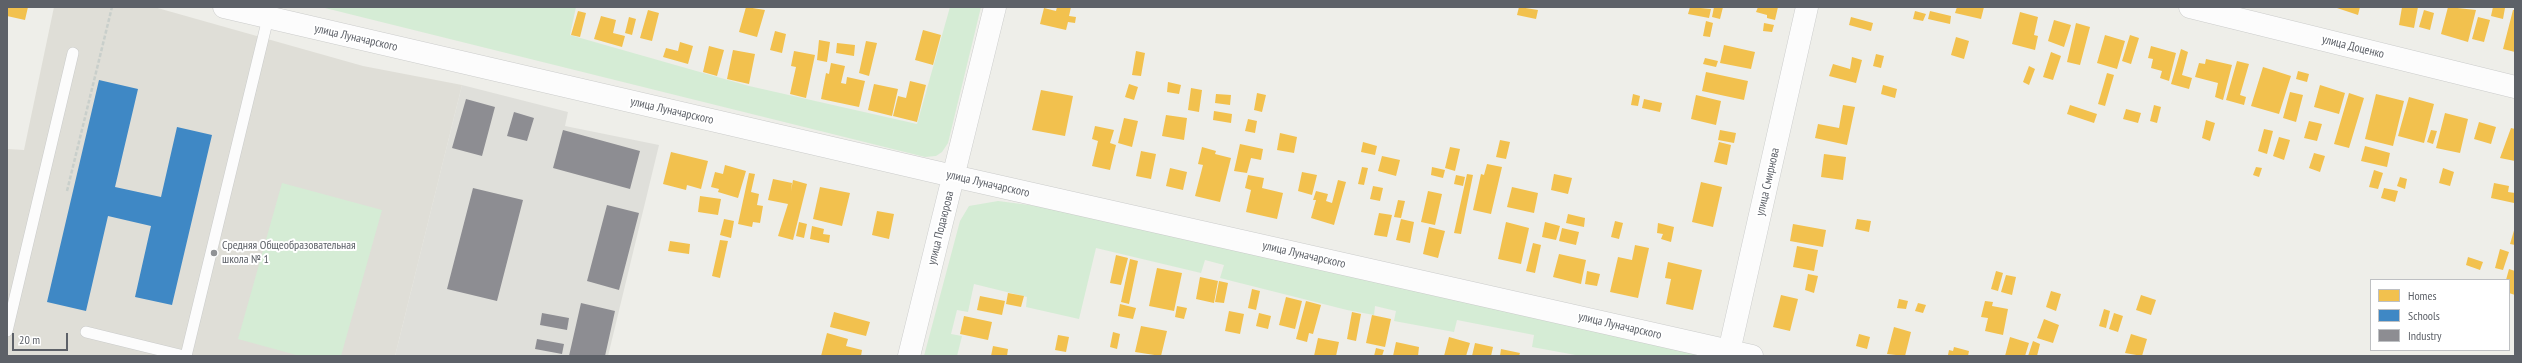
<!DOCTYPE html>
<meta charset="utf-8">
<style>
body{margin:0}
#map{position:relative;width:2522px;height:363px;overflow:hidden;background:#eeeee9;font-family:"PT Sans Narrow",sans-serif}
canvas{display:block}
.frame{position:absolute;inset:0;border:8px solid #5d6168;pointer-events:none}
.legend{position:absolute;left:2370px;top:279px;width:140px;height:72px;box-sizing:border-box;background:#fff;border:1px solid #bec0c3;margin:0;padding:5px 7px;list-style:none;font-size:12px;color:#5d6168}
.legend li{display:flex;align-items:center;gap:8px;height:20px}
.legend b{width:20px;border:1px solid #bec0c3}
.scale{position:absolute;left:12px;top:333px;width:56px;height:18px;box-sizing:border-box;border:2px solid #5d6168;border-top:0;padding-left:5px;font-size:12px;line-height:14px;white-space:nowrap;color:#5d6168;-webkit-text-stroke:3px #fff;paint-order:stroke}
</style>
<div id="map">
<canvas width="2522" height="363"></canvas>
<div class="frame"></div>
<ul class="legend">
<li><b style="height:11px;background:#f2c14e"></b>Homes</li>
<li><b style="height:11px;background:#3f88c5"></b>Schools</li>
<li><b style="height:11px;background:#8d8d92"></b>Industry</li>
</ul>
<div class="scale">20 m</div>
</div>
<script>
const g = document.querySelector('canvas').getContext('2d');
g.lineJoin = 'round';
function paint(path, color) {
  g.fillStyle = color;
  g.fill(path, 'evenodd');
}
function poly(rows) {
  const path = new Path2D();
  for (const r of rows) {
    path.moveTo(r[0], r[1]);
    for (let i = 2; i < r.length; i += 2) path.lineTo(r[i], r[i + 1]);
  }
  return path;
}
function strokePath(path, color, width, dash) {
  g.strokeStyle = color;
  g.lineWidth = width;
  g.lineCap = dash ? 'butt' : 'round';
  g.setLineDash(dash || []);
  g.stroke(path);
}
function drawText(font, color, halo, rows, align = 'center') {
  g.font = font + ' "PT Sans Narrow",sans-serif';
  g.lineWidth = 4;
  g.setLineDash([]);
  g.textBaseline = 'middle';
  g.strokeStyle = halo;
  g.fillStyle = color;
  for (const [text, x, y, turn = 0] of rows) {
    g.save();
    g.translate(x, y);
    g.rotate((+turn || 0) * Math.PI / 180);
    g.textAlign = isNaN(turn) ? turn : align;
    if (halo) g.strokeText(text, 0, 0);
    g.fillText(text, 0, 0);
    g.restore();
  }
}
paint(poly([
 [462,85,568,112,565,126,659,145,608,356,395,356]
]), '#dfdfda');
paint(poly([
 [54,7,154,7,363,66,462,85,395,356,7,356,7,149,24,150]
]), '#dfded7');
paint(poly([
 [321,7,576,7,570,35,749,86,917,124,950,7,981,7,948,143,942,152,936,156,925,157],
 [282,183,382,210,341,356,300,356,238,339],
 [998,201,1076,211,1703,356,1581,356,1532,347,1534,335,1457,320,1454,332,1394,321,1396,311,1375,306,1374,315,1347,310,1220,278,1224,265,1205,260,1201,273,1096,248,1079,319,1026,307,1027,297,974,284,968,312,957,310,951,334,962,336,957,356,924,356,960,221,969,206]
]), '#d5ecd5');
paint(poly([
 [7,7,28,7,25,20,7,16],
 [746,7,765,10,757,37,739,32],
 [1057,7,1071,7,1069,16,1076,17,1075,23,1068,22,1066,30,1040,24,1044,8,1056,11],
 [1519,7,1538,10,1536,19,1517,15],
 [1690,7,1711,9,1709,18,1688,14],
 [1714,7,1723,7,1720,19,1712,17],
 [1758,7,1778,7,1775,20,1767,18,1767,15,1756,12],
 [1957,7,1984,7,1981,19,1955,13],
 [2334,7,2360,7,2358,15],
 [2402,7,2418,7,2414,28,2399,25],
 [2448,7,2476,10,2468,42,2441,34],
 [2493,7,2505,8,2503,19,2491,16],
 [648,10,659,13,652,41,640,38],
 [2424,10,2434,13,2430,30,2419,27],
 [2513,10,2515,10,2515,52,2503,49],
 [578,11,586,13,580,37,571,35],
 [1915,11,1926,14,1923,21,1913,19],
 [1930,11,1951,16,1950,24,1928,19],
 [2020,12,2038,17,2034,35,2038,36,2035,50,2012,44],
 [601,16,616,20,613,33,625,36,622,47,594,39],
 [629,17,636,19,632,35,625,33],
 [1851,17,1873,23,1871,31,1849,25],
 [2478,17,2490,20,2484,42,2472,39],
 [2054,20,2071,25,2064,47,2048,41],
 [1706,21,1713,23,1710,37,1703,36],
 [1764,23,1774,25,1772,32,1763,31],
 [2076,23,2090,27,2080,65,2067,62],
 [923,30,941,35,933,65,915,60],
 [775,31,786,34,782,53,770,50],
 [2105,35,2125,41,2117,69,2097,63],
 [2130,35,2139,38,2131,64,2122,61],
 [1956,37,1969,41,1964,59,1951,55],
 [819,40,830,42,827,62,817,60],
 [866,41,877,43,869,76,859,73],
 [680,42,693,46,688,64,663,57,666,48,678,51],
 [837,43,855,45,854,56,836,53],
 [1724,45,1755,52,1751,69,1720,63],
 [709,46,724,50,717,76,703,72],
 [2151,46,2176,53,2169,81,2160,78,2162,71,2151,68,2153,59,2148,58],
 [2181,49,2188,52,2182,75,2192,78,2189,89,2171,84],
 [733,50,755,54,749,84,727,79],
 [794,51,815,55,806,98,790,94,796,67,791,66],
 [1136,51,1145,53,1141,76,1132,75],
 [2051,52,2061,56,2053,80,2043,77],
 [1876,54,1884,56,1881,68,1873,66],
 [1852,57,1862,60,1856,83,1829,76,1833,64,1850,69],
 [1705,58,1718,61,1716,67,1703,64],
 [2206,59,2232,65,2223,100,2215,97,2218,83,2195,77,2199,63,2205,64],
 [2237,61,2249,64,2240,95,2246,97,2244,105,2226,100],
 [831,63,845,66,841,83,846,84,847,77,865,81,859,107,821,99,826,73,829,74],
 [2029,66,2035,69,2029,85,2023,82],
 [2263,67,2291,76,2279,114,2251,106],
 [2298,71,2309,74,2307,82,2296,79],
 [1706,72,1748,81,1744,100,1702,91],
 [2107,73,2114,75,2105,106,2098,104],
 [910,81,926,85,917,122,893,116,898,96,906,98],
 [1168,82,1181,85,1179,94,1167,92],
 [874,84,898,89,892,116,868,110],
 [1129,84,1138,87,1134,100,1125,97],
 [1883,85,1897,89,1895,98,1881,94],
 [2320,85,2345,93,2339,114,2314,107],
 [1191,88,1202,90,1199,112,1188,110],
 [1041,90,1073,96,1065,136,1032,130],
 [2290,92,2303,95,2296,122,2283,118],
 [1257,93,1266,95,1262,112,1254,110],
 [2349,93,2364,98,2349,148,2334,144],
 [1216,94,1231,95,1230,105,1215,103],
 [1633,94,1640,96,1638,106,1631,105],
 [2376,94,2404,101,2393,146,2365,139],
 [1696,95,1721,101,1716,125,1691,119],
 [2409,97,2434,104,2424,143,2398,136],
 [1644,99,1662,103,1660,112,1642,108],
 [1843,105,1855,107,1847,145,1815,138,1818,124,1839,128],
 [2070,105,2097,114,2094,123,2067,114],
 [2154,105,2161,107,2157,123,2150,121],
 [2126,109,2141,113,2138,123,2123,119],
 [1214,111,1232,114,1231,123,1213,120],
 [2445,113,2468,119,2460,153,2436,148],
 [1166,115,1187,118,1184,140,1162,136],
 [1124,118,1138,121,1132,147,1118,143],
 [1248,119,1257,121,1255,133,1245,131],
 [2206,120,2215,123,2210,141,2202,138],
 [2309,121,2322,124,2317,141,2304,138],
 [2479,122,2496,127,2491,144,2474,139],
 [1095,126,1114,130,1110,143,1116,145,1110,170,1092,166,1098,141,1092,139],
 [2511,128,2515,129,2515,161,2500,158],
 [2264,129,2273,131,2267,154,2258,151],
 [1720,130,1736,133,1734,143,1718,140],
 [2431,130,2437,131,2433,144,2427,142],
 [1280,133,1297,137,1294,153,1277,150],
 [2279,137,2290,140,2284,160,2273,156],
 [1500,140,1510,142,1506,159,1496,157],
 [1363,142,1377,146,1375,155,1361,152],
 [1719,142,1731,145,1727,165,1714,162],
 [1240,144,1263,149,1261,160,1251,158,1247,173,1234,171],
 [2365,146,2390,153,2387,167,2361,161],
 [1202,147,1216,151,1215,154,1231,158,1220,202,1195,196,1203,165,1198,164],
 [1450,147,1460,149,1455,171,1445,168],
 [1141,151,1156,154,1151,179,1136,176],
 [671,152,708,161,701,189,687,185,686,190,663,184],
 [2314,153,2325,156,2320,172,2309,168],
 [1824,154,1846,157,1843,180,1821,177],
 [1382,156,1400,160,1396,176,1378,171],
 [1487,164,1502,167,1491,214,1473,210,1481,174,1484,175],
 [725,165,746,171,738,198,718,192,719,189,711,187,715,172,723,174],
 [1362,167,1368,168,1364,185,1358,184],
 [1432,167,1445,170,1443,178,1431,175],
 [2256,167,2262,168,2259,177,2253,175],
 [1170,168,1187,172,1183,190,1166,186],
 [2443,168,2454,172,2450,186,2439,183],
 [2374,170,2383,173,2378,189,2369,187],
 [1302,172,1317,175,1312,195,1298,191],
 [749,173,755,174,751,192,759,194,757,205,763,206,760,223,753,222,752,227,738,224],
 [1467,174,1473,175,1461,234,1454,233],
 [1554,174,1572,178,1568,194,1551,190],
 [1248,175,1264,178,1262,188,1283,193,1277,219,1246,212,1251,190,1245,188],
 [1456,175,1465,177,1463,186,1454,184],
 [2400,177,2407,179,2405,189,2397,186],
 [773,179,792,183,791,191,793,180,807,184,793,240,778,236,788,204,768,200],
 [1338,180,1346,182,1334,225,1311,218,1316,200,1313,200,1316,191,1328,194,1326,201,1332,203],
 [1701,182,1722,187,1713,227,1692,222],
 [2494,183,2509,186,2508,192,2515,193,2514,203,2491,198],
 [1373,186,1383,188,1380,201,1370,199],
 [820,187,850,193,842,226,813,219],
 [1512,187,1538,193,1534,213,1507,207],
 [2384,188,2398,191,2395,202,2381,198],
 [1428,191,1442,194,1435,225,1421,222],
 [700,196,721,199,718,215,698,212],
 [1398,200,1405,201,1401,218,1394,217],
 [877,211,894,214,889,239,872,235],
 [1379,213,1392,215,1387,237,1374,235],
 [1568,214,1585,218,1584,227,1566,223],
 [724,219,734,221,731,238,720,235],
 [1401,219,1414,222,1410,243,1396,240],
 [1857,219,1871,221,1869,232,1855,229],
 [1615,221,1623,223,1619,239,1611,237],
 [799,222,807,224,804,238,796,236],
 [1506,222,1529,228,1521,264,1498,259],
 [1545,222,1560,226,1556,240,1542,237],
 [1658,223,1674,227,1671,242,1661,239,1663,234,1657,233],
 [1793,224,1826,230,1823,247,1790,241],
 [812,226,824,229,823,234,830,235,829,243,810,239],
 [1429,227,1445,231,1438,258,1423,254],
 [2515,227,2515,245,2510,244],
 [1562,228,1579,232,1576,245,1559,241],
 [720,240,728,241,720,278,712,276],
 [670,241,690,244,689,254,668,251],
 [1533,243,1541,245,1535,273,1526,271],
 [1635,245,1649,248,1638,298,1610,292,1618,257,1632,260],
 [1797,246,1818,250,1814,271,1793,267],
 [2500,249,2509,252,2503,270,2495,268],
 [1559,254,1586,260,1581,284,1553,277],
 [1116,255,1128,258,1121,285,1110,283],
 [2468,257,2483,262,2480,270,2466,265],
 [1130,259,1138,261,1129,304,1121,302],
 [1668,262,1702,270,1693,310,1666,304,1671,279,1665,278],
 [1157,268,1182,273,1174,311,1149,306],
 [2509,269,2515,271,2515,295,2509,293,2509,280,2506,280],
 [1587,271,1600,274,1597,286,1585,284],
 [1996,271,2003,273,1998,291,1991,289],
 [1808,274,1818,276,1814,293,1805,290],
 [2006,275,2016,277,2012,295,2001,292],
 [1200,277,1218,281,1214,303,1196,299],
 [1219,281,1228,283,1224,303,1215,302],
 [1252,289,1260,291,1256,310,1248,308],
 [2051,291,2061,294,2056,311,2046,307],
 [1008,293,1024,296,1021,307,1006,304],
 [1781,295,1798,299,1790,331,1773,327],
 [2141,295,2156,300,2151,315,2136,310],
 [980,296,1005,301,1002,315,977,310],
 [1286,297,1302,301,1295,329,1279,325],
 [1899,299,1908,301,1906,309,1897,308],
 [1306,301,1321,305,1313,334,1309,333,1307,342,1296,339],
 [1985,301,1993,302,1992,306,2008,309,2003,335,1985,331,1988,318,1981,317],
 [1918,303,1926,305,1923,313,1915,311],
 [1120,304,1136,308,1133,319,1118,316],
 [1177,306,1187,308,1184,319,1175,317],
 [2104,309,2110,311,2106,328,2099,326],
 [1229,311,1244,314,1240,334,1225,331],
 [834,312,870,322,866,336,830,327],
 [1352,312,1361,314,1356,341,1347,339],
 [1259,313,1271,316,1268,329,1256,326],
 [2114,313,2123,316,2118,332,2109,329],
 [1372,315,1391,319,1385,347,1366,343],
 [964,316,992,322,988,340,960,334],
 [2044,319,2059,325,2053,343,2037,338],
 [1141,326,1167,331,1161,356,1135,352],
 [1894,327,1911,332,1905,356,1887,354],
 [1113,332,1120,334,1117,349,1110,347],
 [827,333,848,339,846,346,862,350,861,356,821,356],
 [1859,334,1870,337,1867,349,1856,346],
 [2131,334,2147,339,2142,356,2125,353],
 [1058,335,1069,337,1066,352,1055,350],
 [1449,337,1470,343,1466,356,1444,356],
 [2010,337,2029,343,2025,356,2005,356],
 [1318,338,1339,342,1336,356,1314,356],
 [2033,341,2040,344,2037,356,2028,356],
 [1396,342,1419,347,1418,356,1393,356],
 [1475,343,1493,347,1491,356,1472,356],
 [993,346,1008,349,1007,356,991,356],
 [1954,347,1969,351,1968,356,1948,355,1949,350,1953,351],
 [1376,348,1384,350,1382,356,1374,356],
 [1501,349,1520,353,1519,356,1500,356]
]), '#f2c14e');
paint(poly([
 [99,80,138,89,115,187,161,197,177,127,212,135,172,305,135,297,151,226,108,216,86,311,47,302]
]), '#3f88c5');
paint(poly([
 [466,99,495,107,482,156,452,148],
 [514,112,534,118,527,141,507,136],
 [563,130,640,151,630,189,553,168],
 [473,188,523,200,497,301,447,289],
 [607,205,639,213,619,290,587,281],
 [581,303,615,311,605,356,569,356],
 [542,313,569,318,567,330,540,325],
 [537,339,564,344,562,354,535,349]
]), '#8d8d92');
const lane = poly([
 [7,331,73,53],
 [86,332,184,356],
 [186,356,268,18]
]);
const street = poly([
 [224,7,953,176,1752,356],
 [2190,7,2515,87],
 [909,356,995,7],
 [1728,356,1807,7]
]);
strokePath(lane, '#cbcccb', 12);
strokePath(street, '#cbcccb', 23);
strokePath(poly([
 [67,191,112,7]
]), '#c9cfcb', 2.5, [4, 2]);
strokePath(lane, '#fcfcfc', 11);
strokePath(street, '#fcfcfc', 22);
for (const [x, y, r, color] of [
 [214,253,4,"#909295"]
]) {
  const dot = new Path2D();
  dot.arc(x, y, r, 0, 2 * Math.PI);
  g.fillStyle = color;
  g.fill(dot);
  strokePath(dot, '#fff', 1.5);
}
drawText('12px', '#5d6168', '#fff', [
 ["улица Луначарского",356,38,13],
 ["улица Доценко",2353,47,14],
 ["улица Луначарского",672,111,13],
 ["улица Смирнова",1768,182,-77],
 ["улица Луначарского",988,184,13],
 ["улица Подаюрова",941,228,-76],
 ["улица Луначарского",1304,255,13],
 ["улица Луначарского",1620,326,13]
]);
drawText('12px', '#5d6168', '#fff', [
 ["Средняя Общеобразовательная",222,246],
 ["школа № 1",222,260]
], 'left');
</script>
